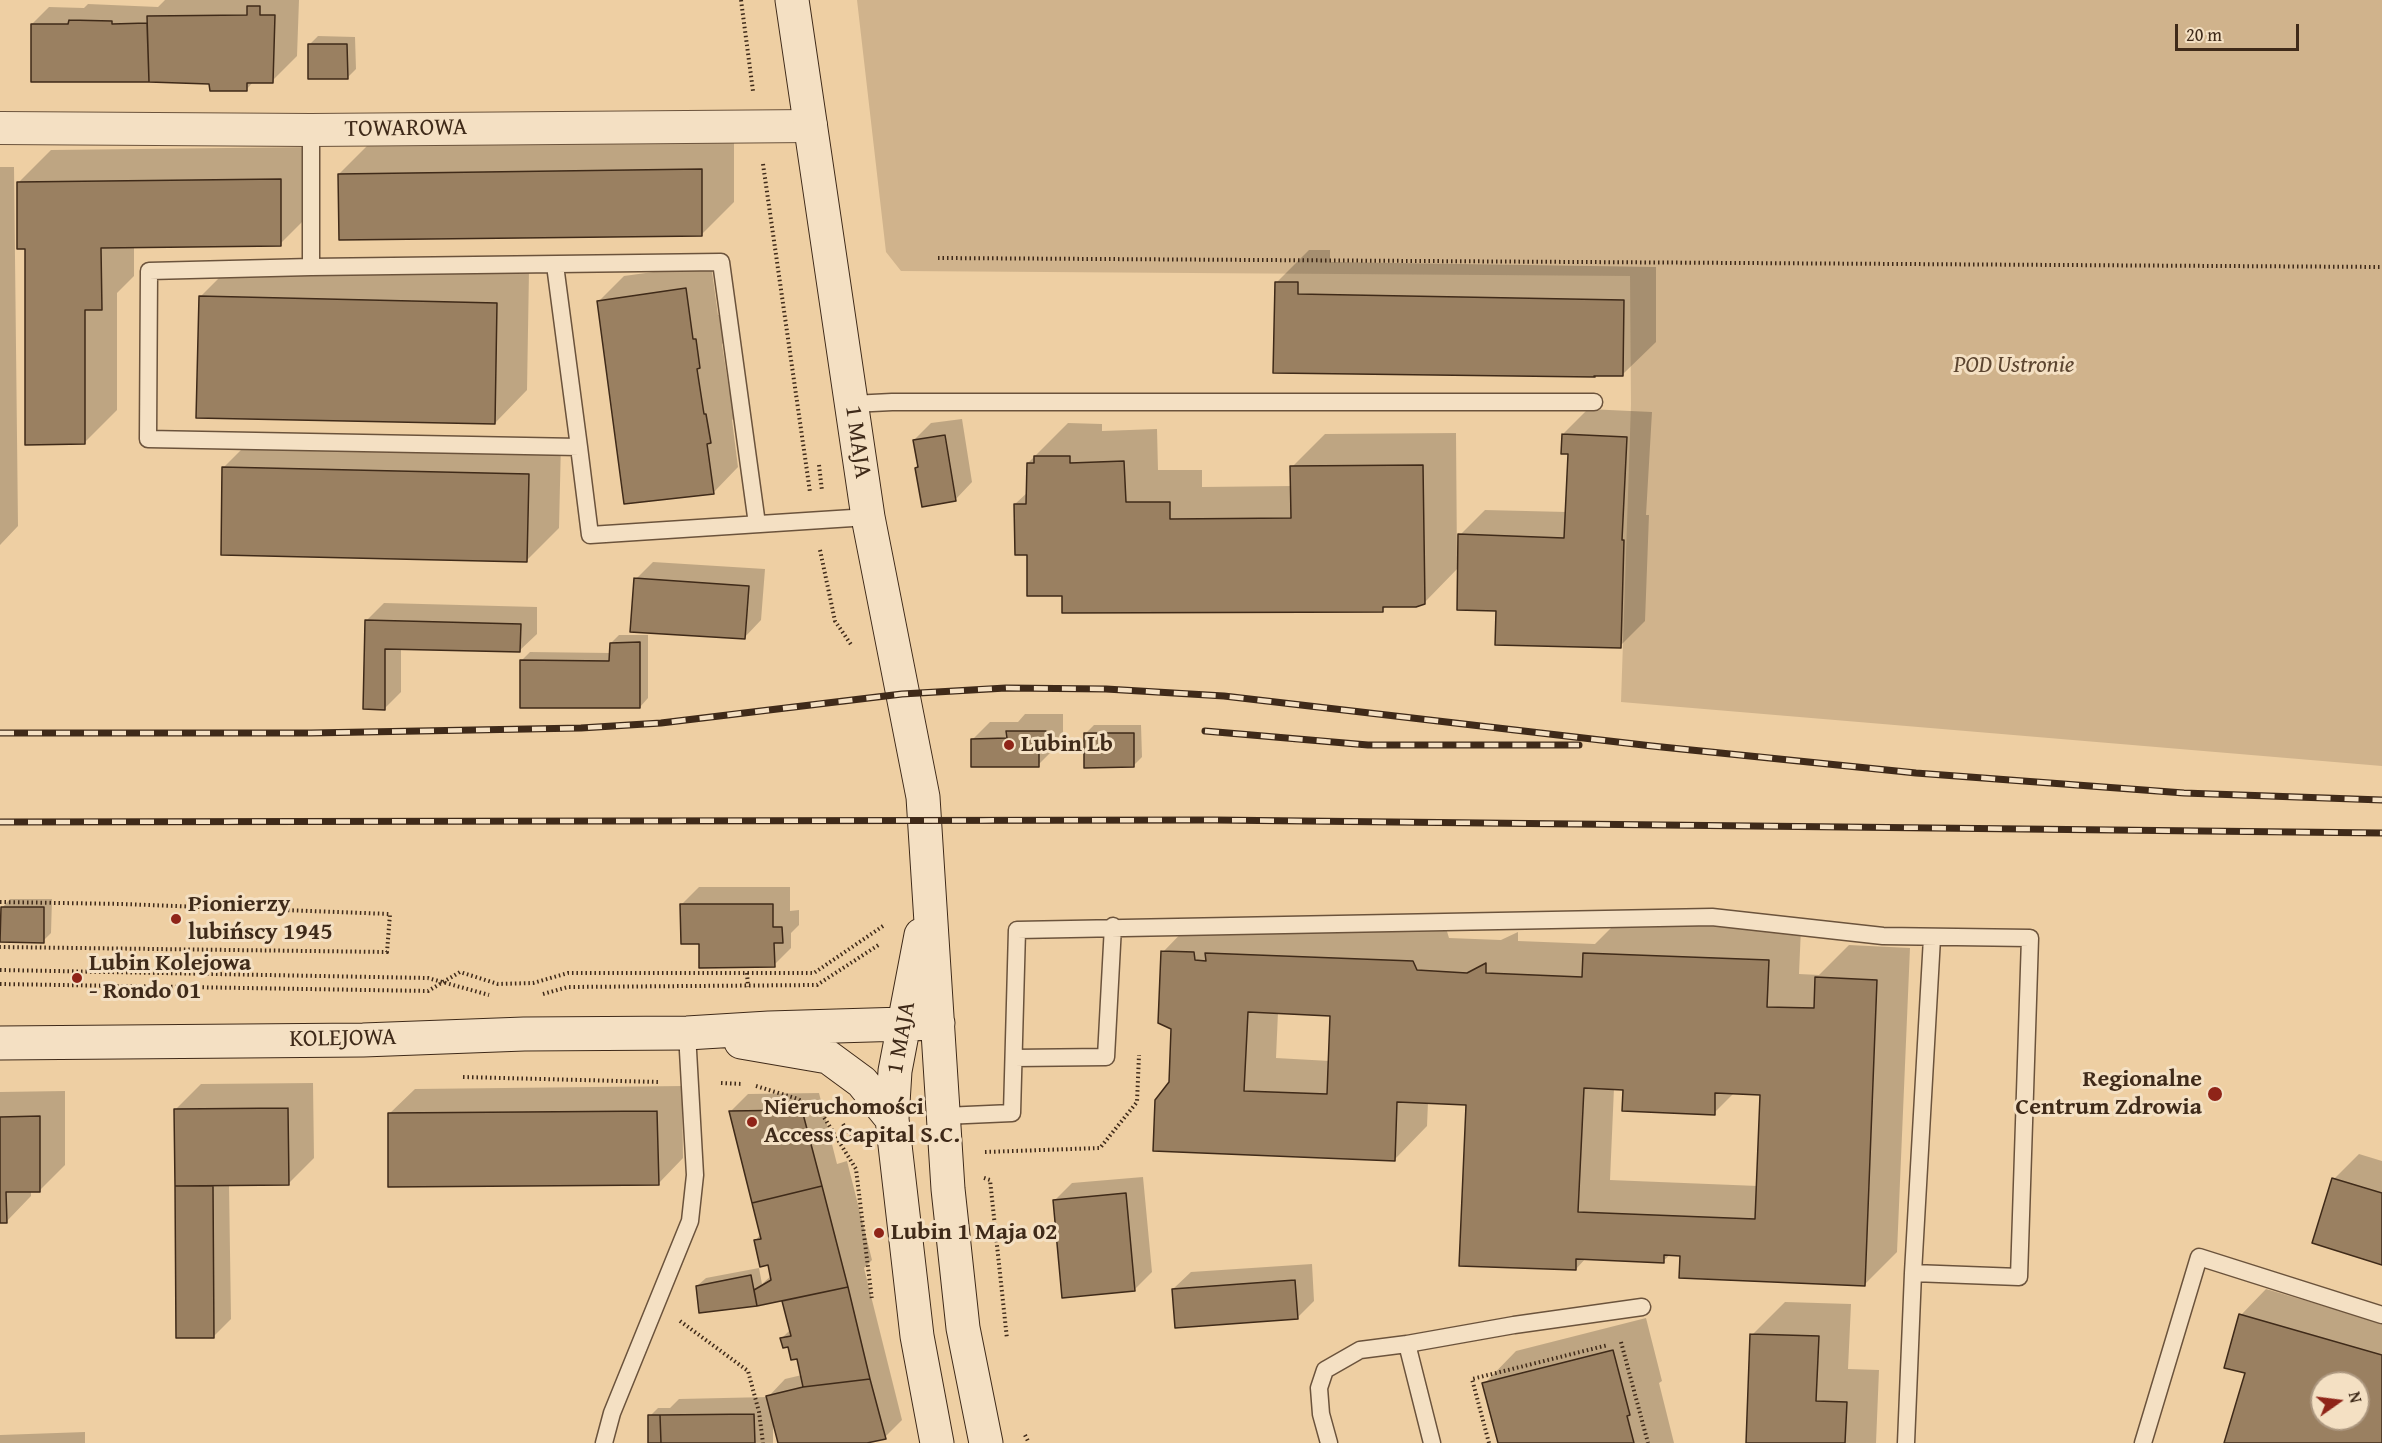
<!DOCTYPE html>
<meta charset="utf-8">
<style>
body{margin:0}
#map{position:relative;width:2382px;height:1443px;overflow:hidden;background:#eecfa3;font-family:"Gentium Book Plus",serif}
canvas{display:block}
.north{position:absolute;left:2310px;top:1371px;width:60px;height:60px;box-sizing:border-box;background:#f4e0c3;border:2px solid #ac977f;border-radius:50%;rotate:76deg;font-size:16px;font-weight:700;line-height:24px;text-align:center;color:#3f2a19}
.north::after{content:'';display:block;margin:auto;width:21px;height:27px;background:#8f2418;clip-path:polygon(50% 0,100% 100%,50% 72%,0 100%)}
.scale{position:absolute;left:2175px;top:24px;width:124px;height:27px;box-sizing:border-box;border:3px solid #3f2a19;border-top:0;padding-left:8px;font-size:18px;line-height:21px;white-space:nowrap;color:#3f2a19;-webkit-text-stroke:4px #f4e0c3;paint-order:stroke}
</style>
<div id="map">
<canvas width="2382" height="1443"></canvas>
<div class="north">N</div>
<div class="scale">20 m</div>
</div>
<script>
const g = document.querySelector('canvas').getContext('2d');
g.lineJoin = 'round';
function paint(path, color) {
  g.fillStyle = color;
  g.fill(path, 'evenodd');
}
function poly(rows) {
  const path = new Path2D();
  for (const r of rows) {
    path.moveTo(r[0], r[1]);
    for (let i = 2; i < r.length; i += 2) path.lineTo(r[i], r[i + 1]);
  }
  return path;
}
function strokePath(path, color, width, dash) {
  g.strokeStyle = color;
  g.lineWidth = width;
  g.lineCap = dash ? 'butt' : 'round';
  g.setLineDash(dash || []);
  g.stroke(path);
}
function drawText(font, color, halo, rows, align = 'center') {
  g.font = font + ' "Gentium Book Plus",serif';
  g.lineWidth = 6;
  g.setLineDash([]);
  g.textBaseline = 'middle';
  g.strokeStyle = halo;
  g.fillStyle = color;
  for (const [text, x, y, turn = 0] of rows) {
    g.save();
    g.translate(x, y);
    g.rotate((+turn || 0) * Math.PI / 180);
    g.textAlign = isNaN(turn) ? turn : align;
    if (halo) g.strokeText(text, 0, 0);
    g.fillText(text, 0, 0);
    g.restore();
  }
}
paint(poly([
 [857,0,2382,0,2382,766,1621,702,1631,404,1630,276,901,271,886,252]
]), '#d0b38c');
paint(poly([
 [165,0,299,0,297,56,272,81,254,81,246,90,211,82,149,80,32,81,32,24,49,7,84,8,88,4,158,7],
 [318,36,355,37,356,69,347,78,309,45],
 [734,137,734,202,701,235,339,174,372,141],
 [313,147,313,211,280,244,134,246,134,276,117,293,117,410,84,443,26,247,19,182,51,150],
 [0,167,14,167,18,526,0,545],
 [1309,250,1330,250,1330,262,1656,267,1656,342,1623,374,1275,371,1277,282],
 [233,264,529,271,527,390,495,423,200,297],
 [711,264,718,315,721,314,725,341,722,344,729,389,731,389,736,417,732,420,738,467,713,493,599,301,624,276],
 [1588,409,1652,412,1646,515,1649,515,1645,621,1620,646,1459,567,1424,603,1387,606,1382,610,1063,595,1028,554,1015,504,1028,492,1028,463,1068,423,1102,424,1102,431,1157,429,1158,470,1202,470,1202,487,1292,486,1292,467,1325,434,1456,433,1457,563,1460,563,1460,535,1485,510,1567,512,1570,453,1563,434],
 [962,419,972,482,955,500,916,468,919,466,914,440,931,423],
 [256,435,561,442,559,528,526,561,223,468],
 [653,562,765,569,761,620,744,638,636,579],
 [384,603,537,607,537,634,519,651,401,648,401,692,384,709,367,620],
 [619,635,648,635,648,698,640,707,521,661,530,652,611,653,611,643],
 [1025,714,1063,714,1063,733,1056,740,1055,748,1038,765,973,739,990,722,1018,722],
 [1094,725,1141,725,1142,757,1133,766,1085,734],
 [699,887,790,887,790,911,799,910,799,925,791,933,791,948,774,965,701,943,682,904],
 [10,899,52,899,51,933,43,941,2,908],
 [1195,919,1446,928,1449,938,1501,940,1518,932,1518,941,1595,944,1618,921,1801,928,1799,974,1819,975,1849,945,1910,948,1897,1252,1864,1285,1671,1254,1663,1261,1586,1258,1576,1269,1468,1103,1428,1102,1427,1126,1395,1159,1170,1082,1173,1028,1163,952],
 [1278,1012,1332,1014,1330,1061,1276,1058],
 [1614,1088,1625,1088,1714,1113,1735,1092,1762,1093,1758,1186,1610,1180],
 [313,1083,314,1158,288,1184,229,1184,231,1319,214,1336,177,1336,176,1109,201,1084],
 [682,1086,683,1158,658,1184,389,1114,415,1089],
 [65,1091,65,1165,40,1190,31,1190,31,1196,6,1222,0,1222,0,1092],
 [819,1093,837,1164,847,1161,872,1260,864,1268,902,1420,885,1437,861,1443,779,1443,773,1418,773,1443,650,1443,650,1416,658,1408,670,1408,679,1399,768,1397,785,1379,802,1375,798,1357,782,1338,791,1329,784,1302,787,1298,757,1305,700,1312,697,1286,706,1278,759,1268,762,1284,772,1275,769,1263,755,1241,761,1234,731,1111,748,1094],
 [2359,1154,2382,1161,2382,1263,2334,1179],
 [1143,1177,1152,1272,1135,1289,1055,1200,1072,1183],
 [1312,1264,1314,1301,1297,1318,1173,1289,1191,1272],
 [2266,1289,2382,1323,2382,1443,2227,1443,2247,1372,2241,1315],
 [2322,1383,2358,1383,2358,1419,2322,1419],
 [1785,1302,1851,1304,1848,1369,1879,1370,1876,1443,1748,1443,1752,1335],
 [1646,1318,1662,1381,1659,1383,1674,1443,1499,1443,1484,1384,1516,1351],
 [85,1432,85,1443,0,1443,0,1435]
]), '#0003');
const building = poly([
 [247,6,260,6,260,15,275,15,273,83,247,83,247,91,210,91,209,84,149,82,147,16,247,15,247,6],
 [69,20,112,21,112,24,147,23,149,82,31,82,31,24,68,24,69,20],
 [308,44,347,44,348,79,308,79,308,44],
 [702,169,702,236,339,240,338,174,702,169],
 [281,179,281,246,101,248,102,310,85,310,85,444,25,445,25,249,17,249,17,182,281,179],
 [1275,282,1298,282,1298,294,1624,300,1623,376,1594,376,1595,377,1273,373,1275,282],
 [686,288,693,339,696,339,700,368,697,369,704,414,706,414,711,443,707,444,714,494,624,504,597,301,686,288],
 [199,296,497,303,495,424,196,418,199,296],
 [1562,434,1627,437,1622,540,1624,540,1621,648,1495,645,1496,611,1457,610,1458,534,1564,538,1568,454,1561,454,1562,434],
 [945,435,956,501,922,507,915,468,918,467,913,440,945,435],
 [1034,456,1070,456,1070,463,1124,461,1126,502,1170,502,1170,519,1291,518,1290,466,1423,465,1425,604,1416,607,1383,607,1383,612,1062,613,1062,596,1027,596,1027,555,1015,555,1014,504,1026,504,1027,463,1034,463,1034,456],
 [222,467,529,474,527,562,221,555,222,467],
 [634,578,749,586,745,639,630,632,634,578],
 [365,620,521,624,520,652,385,649,385,710,363,709,365,620],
 [640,642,640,708,520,708,520,660,609,661,610,643,640,642],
 [1006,731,1046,731,1047,752,1039,752,1039,767,971,767,971,739,1007,738,1006,731],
 [1084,733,1134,733,1134,767,1084,768,1084,733],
 [680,904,773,904,773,927,782,927,783,943,774,943,775,967,699,968,699,944,681,944,680,904],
 [1,907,44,907,44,943,0,942,1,907],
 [1161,951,1194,952,1195,960,1206,961,1205,953,1413,961,1417,970,1467,973,1486,963,1486,973,1582,977,1583,953,1769,960,1767,1007,1814,1008,1815,977,1877,980,1865,1286,1679,1278,1680,1256,1664,1255,1664,1263,1576,1259,1576,1270,1459,1266,1466,1105,1397,1102,1395,1161,1153,1151,1155,1100,1169,1082,1171,1029,1158,1023,1161,951],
 [1248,1012,1330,1016,1327,1094,1244,1091,1248,1012],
 [1584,1088,1623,1090,1622,1111,1715,1115,1715,1093,1760,1095,1755,1219,1578,1212,1584,1088],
 [288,1108,289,1185,175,1186,174,1109,288,1108],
 [802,1110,822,1186,752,1203,729,1111,802,1110],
 [657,1111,659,1185,388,1187,388,1113,657,1111],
 [40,1116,40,1192,6,1192,7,1223,0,1223,0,1117,40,1116],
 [2332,1178,2382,1193,2382,1265,2312,1243,2332,1178],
 [175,1186,213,1186,214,1338,176,1338,175,1186],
 [822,1186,848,1287,757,1306,754,1290,771,1280,768,1265,760,1267,754,1240,761,1239,752,1203,822,1186],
 [1126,1193,1135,1291,1062,1298,1053,1200,1126,1193],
 [751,1275,757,1306,699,1313,696,1286,751,1275],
 [1295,1280,1298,1319,1175,1328,1172,1289,1295,1280],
 [848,1287,870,1379,803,1387,797,1359,791,1360,788,1347,783,1348,780,1338,791,1336,782,1301,848,1287],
 [2239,1314,2382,1355,2382,1443,2224,1443,2245,1373,2224,1368,2239,1314],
 [2322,1383,2358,1383,2358,1419,2322,1419,2322,1383],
 [1750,1334,1819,1336,1816,1401,1847,1402,1845,1443,1746,1443,1750,1334],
 [1613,1350,1630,1415,1627,1416,1634,1443,1498,1443,1482,1383,1613,1350],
 [870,1379,886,1439,867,1443,778,1443,766,1396,803,1387,870,1379],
 [754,1414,755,1443,661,1443,660,1415,754,1414],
 [648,1415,660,1415,661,1443,648,1443,648,1415]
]);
paint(building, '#9a8061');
strokePath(building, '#3f2a19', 1.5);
const lane = poly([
 [311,130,311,267,149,271,148,439,579,447,590,535,868,517],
 [555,265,579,447],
 [311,267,721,262,757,524],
 [852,404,892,402,1594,402],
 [1014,1058,1106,1057,1113,926],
 [944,1116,1012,1113,1017,930,1712,917,1883,936,2030,938,2019,1277,1913,1273,1932,938],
 [1407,1344,1514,1325,1642,1307],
 [604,1443,612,1413,690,1221,695,1175,687,1033],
 [1329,1443,1321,1414,1319,1388,1325,1370,1360,1350,1407,1344,1432,1443],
 [1906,1443,1913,1273],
 [2143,1443,2199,1257,2382,1315]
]);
const street = poly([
 [0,128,311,130,811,126]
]);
const secondary = poly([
 [792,0,868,517,923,797,948,1189,963,1328,986,1443],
 [921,935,895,1071,892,1119,917,1336,937,1443],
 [741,1042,828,1057,862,1082,892,1119],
 [0,1043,363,1040,524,1034,687,1033,769,1028,938,1023]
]);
strokePath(lane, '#6b533c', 19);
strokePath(street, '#6b533c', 34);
strokePath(secondary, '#3f2a19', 35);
strokePath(poly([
 [741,0,753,91],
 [763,164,810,492],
 [938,258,2382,267],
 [819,465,822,491],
 [820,550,835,621,852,646],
 [0,902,122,904,390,914,387,952,0,947],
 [0,970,428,978,489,995],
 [747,973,748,987],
 [0,984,428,991,460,972,498,984,533,983,568,973,814,973,883,926],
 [543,994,568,987,817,985,880,944],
 [463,1077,659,1082],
 [721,1083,743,1084],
 [756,1086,798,1099,822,1114,856,1169,872,1300],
 [843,1124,855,1142],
 [985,1152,1100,1148,1137,1102,1139,1055],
 [984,1178,990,1180,1007,1339],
 [680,1321,748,1371,759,1412,763,1443],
 [1621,1342,1648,1443],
 [1025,1435,1029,1443],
 [1489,1443,1472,1379,1608,1345]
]), '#3f2a19', 4, [1.5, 3]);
strokePath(lane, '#f4e0c3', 16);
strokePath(street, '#f4e0c3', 32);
strokePath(secondary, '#f4e0c3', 33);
const rail = poly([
 [1205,731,1368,745,1579,745],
 [0,733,311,733,581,728,661,723,902,694,1006,688,1106,689,1224,696,1652,746,1916,773,2184,793,2382,800],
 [0,822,1214,820,2382,833]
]);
strokePath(rail, '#3f2a19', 7);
strokePath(rail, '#f4e0c3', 4.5, [14]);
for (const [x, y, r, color] of [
 [1009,745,6,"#8f2418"],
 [176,919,6,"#8f2418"],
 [77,978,6,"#8f2418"],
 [2215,1094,8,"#8f2418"],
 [752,1122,6,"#8f2418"],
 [879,1233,6,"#8f2418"]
]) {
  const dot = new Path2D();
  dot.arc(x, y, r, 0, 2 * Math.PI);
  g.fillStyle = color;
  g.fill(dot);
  strokePath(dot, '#f4e0c3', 2);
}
drawText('24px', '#3f2a19', '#f4e0c3', [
 ["TOWAROWA",406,129,-1],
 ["1 MAJA",857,442,82],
 ["1 MAJA",902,1038,-80],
 ["KOLEJOWA",343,1039,-1]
]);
drawText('italic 24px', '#5c4530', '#f4e0c3', [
 ["POD Ustronie",2014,366]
]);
drawText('bold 24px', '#3f2a19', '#f4e0c3', [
 ["Lubin Lb",1021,745],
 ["Pionierzy",188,905],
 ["lubińscy 1945",188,933],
 ["Lubin Kolejowa",89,964],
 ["- Rondo 01",89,992],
 ["Regionalne",2202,1080,"right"],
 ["Centrum Zdrowia",2202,1108,"right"],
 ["Nieruchomości",764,1108],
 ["Access Capital S.C.",764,1136],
 ["Lubin 1 Maja 02",891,1233]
], 'left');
</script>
